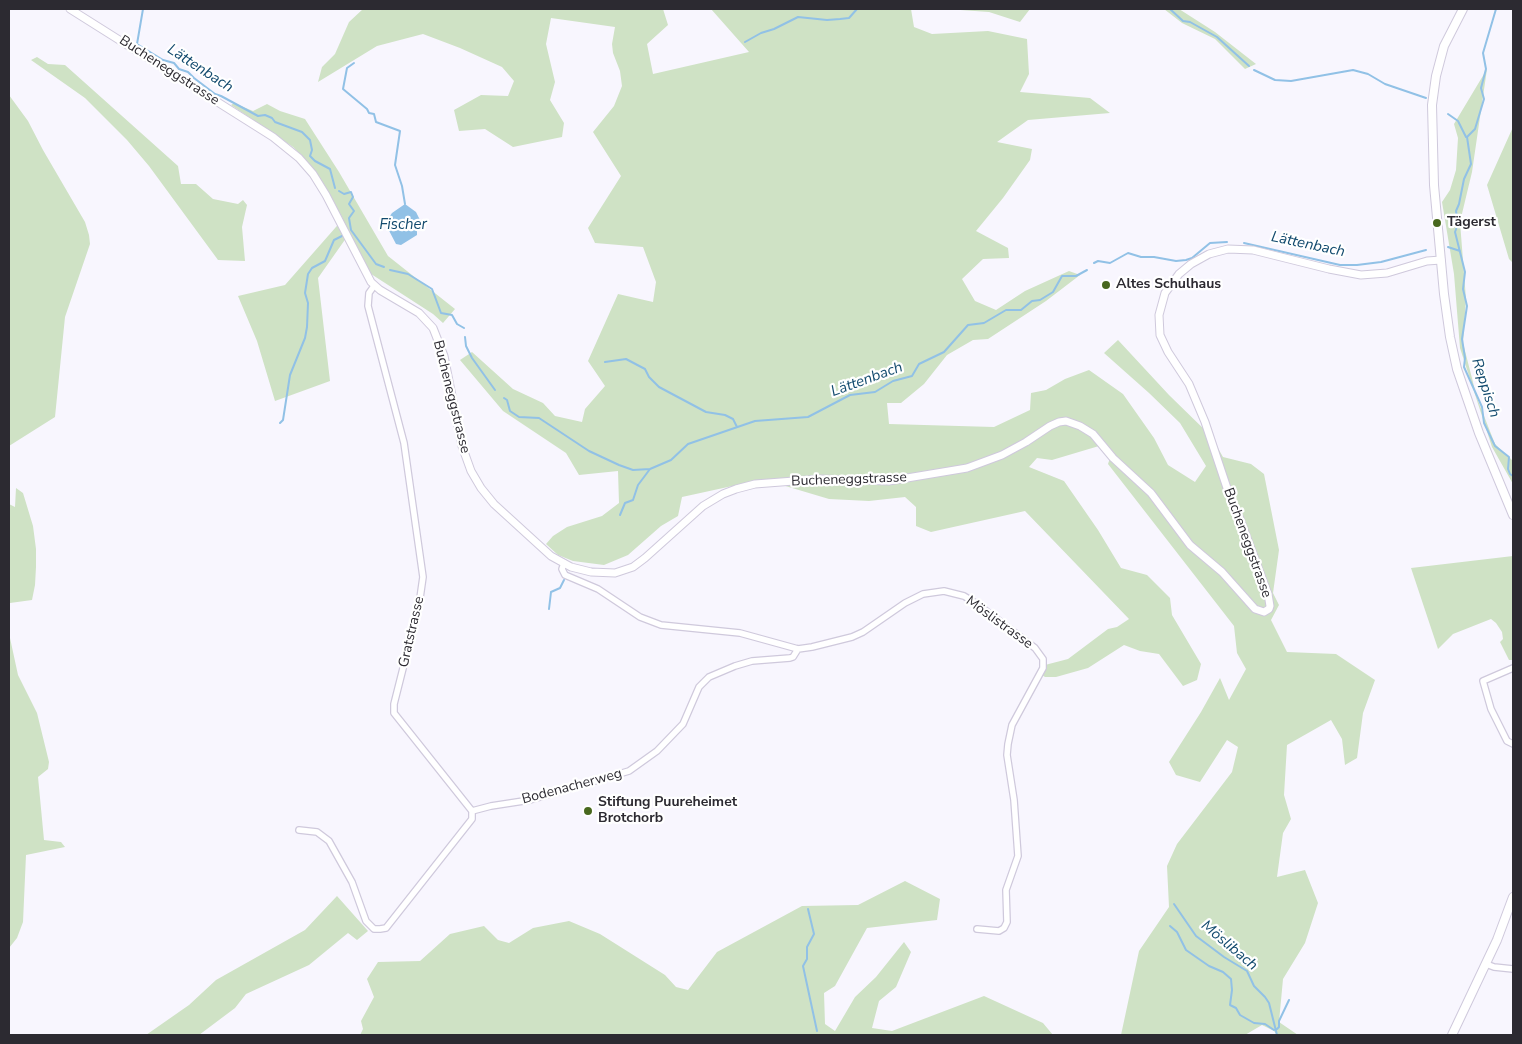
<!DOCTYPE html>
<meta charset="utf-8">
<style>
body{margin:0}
#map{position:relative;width:1522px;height:1044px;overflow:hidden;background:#f8f6fe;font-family:"Nunito Sans",sans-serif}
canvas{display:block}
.frame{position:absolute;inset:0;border:10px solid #2c2a31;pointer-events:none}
</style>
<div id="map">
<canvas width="1522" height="1044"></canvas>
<div class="frame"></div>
</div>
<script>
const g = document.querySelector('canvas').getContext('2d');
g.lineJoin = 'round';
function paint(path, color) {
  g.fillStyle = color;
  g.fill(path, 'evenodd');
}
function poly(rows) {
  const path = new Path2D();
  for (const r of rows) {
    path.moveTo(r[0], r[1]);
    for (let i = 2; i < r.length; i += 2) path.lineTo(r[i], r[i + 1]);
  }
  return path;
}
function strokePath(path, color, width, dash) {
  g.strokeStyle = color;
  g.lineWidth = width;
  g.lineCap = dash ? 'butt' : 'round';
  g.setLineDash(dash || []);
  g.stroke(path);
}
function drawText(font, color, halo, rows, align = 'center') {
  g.font = font + ' "Nunito Sans",sans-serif';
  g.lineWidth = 4.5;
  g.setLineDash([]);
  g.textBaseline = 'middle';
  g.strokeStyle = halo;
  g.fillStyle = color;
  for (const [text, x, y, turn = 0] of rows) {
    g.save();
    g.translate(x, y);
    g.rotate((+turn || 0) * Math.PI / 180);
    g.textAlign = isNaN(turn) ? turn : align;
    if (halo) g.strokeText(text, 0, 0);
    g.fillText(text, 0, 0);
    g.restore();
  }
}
paint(poly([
 [363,9,663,9,668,25,647,44,653,74,749,52,711,9,911,9,914,27,932,34,988,31,1027,39,1029,74,1020,92,1090,98,1110,113,1028,120,997,142,1032,149,1030,160,1003,198,976,231,1008,248,1009,258,983,259,962,279,975,301,996,310,1025,291,1069,271,1080,275,1046,301,988,339,973,340,947,355,924,384,901,403,887,403,889,424,994,427,1030,410,1031,393,1046,390,1065,379,1089,370,1123,394,1154,438,1168,465,1195,482,1206,466,1180,423,1149,393,1104,353,1118,340,1169,395,1211,436,1223,457,1251,464,1264,474,1279,550,1273,593,1279,605,1271,620,1287,652,1336,654,1375,680,1363,713,1357,758,1345,765,1342,739,1331,720,1287,745,1284,795,1291,819,1283,833,1277,877,1305,870,1318,903,1305,943,1283,979,1279,1022,1298,1035,1277,1035,1274,1031,1262,1025,1245,1035,1121,1035,1139,951,1169,907,1167,866,1177,844,1232,772,1238,747,1227,740,1200,782,1176,775,1169,762,1201,712,1220,678,1229,700,1246,669,1237,653,1234,626,1108,464,1110,458,1099,446,1052,460,1037,458,1029,467,1064,481,1098,530,1121,568,1147,575,1170,598,1172,615,1201,664,1197,680,1183,686,1159,654,1140,651,1124,645,1088,668,1056,677,1045,677,1042,675,1045,665,1068,659,1108,629,1117,627,1129,619,1025,511,931,532,916,526,916,507,905,497,869,501,829,499,772,482,737,485,682,497,678,516,661,526,628,555,604,565,573,561,558,555,546,544,553,536,567,527,602,516,619,503,618,471,579,475,566,453,503,411,460,360,472,352,513,389,543,403,555,416,582,422,585,409,605,386,588,361,618,294,653,302,656,282,643,247,595,243,588,228,621,176,593,132,614,106,622,86,620,71,613,53,612,44,615,27,551,18,546,44,555,82,550,100,564,123,562,137,513,147,485,129,459,131,454,110,481,95,508,96,514,81,502,67,460,48,423,34,377,46,318,82,322,67,335,54,349,22],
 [946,9,1030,9,1020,22,989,12],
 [1164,9,1179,9,1215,32,1256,64,1245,69,1215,39,1182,23],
 [37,57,48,64,65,65,178,166,181,184,196,184,213,199,238,204,243,200,247,205,242,227,245,261,218,260,149,166,127,140,85,98,31,60],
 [1487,69,1472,172,1460,222,1466,299,1463,343,1477,398,1495,444,1513,461,1513,484,1492,447,1460,348,1454,274,1442,202,1450,190,1456,170,1458,138,1454,124],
 [9,95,28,121,43,150,85,222,89,235,90,244,65,317,55,417,9,446],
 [234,103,253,111,267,104,280,111,305,119,339,172,388,256,455,309,443,323,433,314,368,272,349,234,318,278,330,381,275,401,257,341,238,296,285,285,343,219,325,186,304,158,293,147,231,105],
 [1513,127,1513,263,1509,259,1487,185],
 [16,488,23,493,33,526,36,549,36,567,35,585,32,600,10,603,10,638,18,675,37,713,49,762,48,769,38,777,44,840,61,842,65,847,26,855,23,922,17,938,9,948,9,504,15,507],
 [1513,556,1513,660,1509,660,1500,642,1503,639,1502,632,1496,623,1491,619,1453,634,1438,649,1411,568],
 [905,881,940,899,937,920,867,928,835,986,824,993,825,1024,835,1031,855,997,876,977,904,942,911,952,896,987,879,1001,872,1028,892,1031,984,996,1043,1023,1053,1035,360,1035,363,1029,361,1021,374,997,367,979,378,962,420,961,450,934,484,926,498,940,509,943,533,928,569,921,600,934,665,975,676,987,688,990,717,952,802,906,858,905],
 [337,896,368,931,357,940,348,933,309,965,246,994,235,1008,199,1035,146,1035,189,1005,216,980,305,930]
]), '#cfe2c5');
paint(poly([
 [405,204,416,212,421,222,417,228,417,235,401,245,396,244,385,223,392,213]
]), '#91c1e6');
strokePath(poly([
 [143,9,137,44,163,60,174,63,179,69,188,72,194,78,215,94,221,96,258,116,265,115,272,118,275,122,302,132,310,140,312,150,310,156,315,161,330,169,335,188],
 [869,9,876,9],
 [1170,9,1183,21,1190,22,1217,37,1249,66],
 [1496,9,1483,53,1486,69,1481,88,1484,99,1475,129,1467,137,1471,164,1464,179,1459,204,1456,211,1458,224,1455,232,1465,272,1463,289,1467,306,1462,339,1465,358,1464,367,1482,407,1484,423,1495,446,1509,457,1508,469,1510,474,1513,476],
 [745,42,761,33,774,29,798,17,827,20,840,19,849,18,857,9],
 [354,63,347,68,343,89,367,109,369,113,374,114,376,122,400,131,395,165,402,186,405,204],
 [1254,70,1275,80,1291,81,1353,70,1368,74,1385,84,1426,98],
 [1448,114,1458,121,1466,137],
 [339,191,344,194,351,192,353,197,349,204,354,211,349,218,351,230,376,264,384,267],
 [1244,243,1340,265,1357,265,1381,262,1426,250],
 [1448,247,1460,251],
 [1094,263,1098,261,1110,263,1128,253,1141,257,1154,257,1176,261,1186,260,1192,258,1210,243,1227,242],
 [390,270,408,274,432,289,441,313,452,315,457,324,464,328],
 [465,337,466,346,472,358,495,390],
 [605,362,626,359,645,369,649,377,659,387,706,412,725,415,733,419,737,427],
 [504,398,507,400,510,411,519,417,539,418,589,451,619,465,633,470,650,469,671,460,688,444,755,421,808,417,850,395,875,392,893,381,912,376,919,364,944,352,968,325,984,323,1006,310,1021,310,1032,301,1040,300,1053,292,1062,276,1076,276,1087,270],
 [280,423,283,420,290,375,305,338,307,327,308,303,305,293,308,274,312,268,325,261,334,240,342,236],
 [620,515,625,503,633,500,638,485,650,469],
 [549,609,551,592,560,588,564,580],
 [1174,904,1196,936,1224,957,1247,971,1254,986,1265,997,1269,1003,1277,1035],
 [808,909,814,934,807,947,807,959,803,966,817,1031],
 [1170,926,1177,932,1186,950,1209,966,1223,972,1231,979,1232,990,1230,1005,1236,1008,1240,1015,1254,1023,1265,1024,1274,1030],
 [1277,1029,1279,1027,1279,1021,1289,1000]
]), '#91c1e6', 2);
const minor = poly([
 [564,563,562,569,565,575,598,589,640,617,661,625,740,633,798,649,812,647,852,637,863,632,905,603,923,594,944,591,964,596,977,604,1035,648,1043,659,1043,668,1012,725,1008,744,1007,755,1014,800,1018,856,1006,890,1007,922,1004,928,999,931,977,929],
 [1513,668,1483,681,1491,709,1507,741,1513,744],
 [472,811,491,806,530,800,629,771,657,751,683,724,699,687,709,677,735,666,752,661,790,658,793,657,798,649],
 [299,830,317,832,329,841,352,882,366,921,374,929,380,929,386,928,472,819,472,811,394,713,394,704,419,605,423,577,404,443,368,306,369,293,374,286],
 [1486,964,1494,967,1513,969]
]);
const tertiary = poly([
 [70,9,273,137,299,158,313,174,326,195,371,282,380,290,419,313,433,328,444,356,462,446,471,471,481,488,494,504,551,556,571,567,591,572,615,573,633,567,645,558,703,506,723,494,736,489,755,484,820,479,889,481,967,468,1002,455,1026,442,1050,426,1059,422,1066,421,1080,426,1093,434,1113,458,1151,493,1190,545,1222,572,1255,609,1264,612,1269,609,1270,606,1268,594,1240,519,1229,494,1205,422,1189,384,1168,352,1160,335,1159,315,1165,293,1179,274,1191,264,1209,254,1228,249,1253,250,1329,269,1361,275,1387,273,1427,261,1441,260]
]);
const secondary = poly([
 [1463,9,1444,46,1436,76,1432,105,1434,185,1444,294,1450,337,1457,369,1479,433,1513,515],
 [1452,1035,1497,940,1513,897]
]);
strokePath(minor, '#cfc9dc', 8);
strokePath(tertiary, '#cfc9dc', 9);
strokePath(secondary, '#cfc9dc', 10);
strokePath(minor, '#fff', 5.5);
strokePath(tertiary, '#fff', 7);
strokePath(secondary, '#fff', 8);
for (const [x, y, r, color] of [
 [1437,223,5,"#48681e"],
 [1106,285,5,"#48681e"],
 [588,811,5,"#48681e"]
]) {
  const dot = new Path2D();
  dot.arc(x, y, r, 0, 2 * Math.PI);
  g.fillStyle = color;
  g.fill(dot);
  strokePath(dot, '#fff', 2);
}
drawText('14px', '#2c2a31', '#fff', [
 ["Bucheneggstrasse",169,71,33],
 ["Bucheneggstrasse",451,397,76],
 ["Bucheneggstrasse",849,480,-2],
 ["Bucheneggstrasse",1247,543,70],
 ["Möslistrasse",999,623,36],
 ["Gratstrasse",412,632,-77],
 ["Bodenacherweg",572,787,-15]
]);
drawText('bold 14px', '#2c2a31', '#fff', [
 ["Tägerst",1447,223],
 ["Altes Schulhaus",1116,285],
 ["Stiftung Puureheimet",598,803],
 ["Brotchorb",598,819]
], 'left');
drawText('italic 15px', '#124a6e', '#fff', [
 ["Lättenbach",200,69,33],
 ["Fischer",403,225],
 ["Lättenbach",1308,245,12],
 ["Lättenbach",867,380,-20],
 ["Reppisch",1485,388,72],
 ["Möslibach",1229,946,40]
]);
</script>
